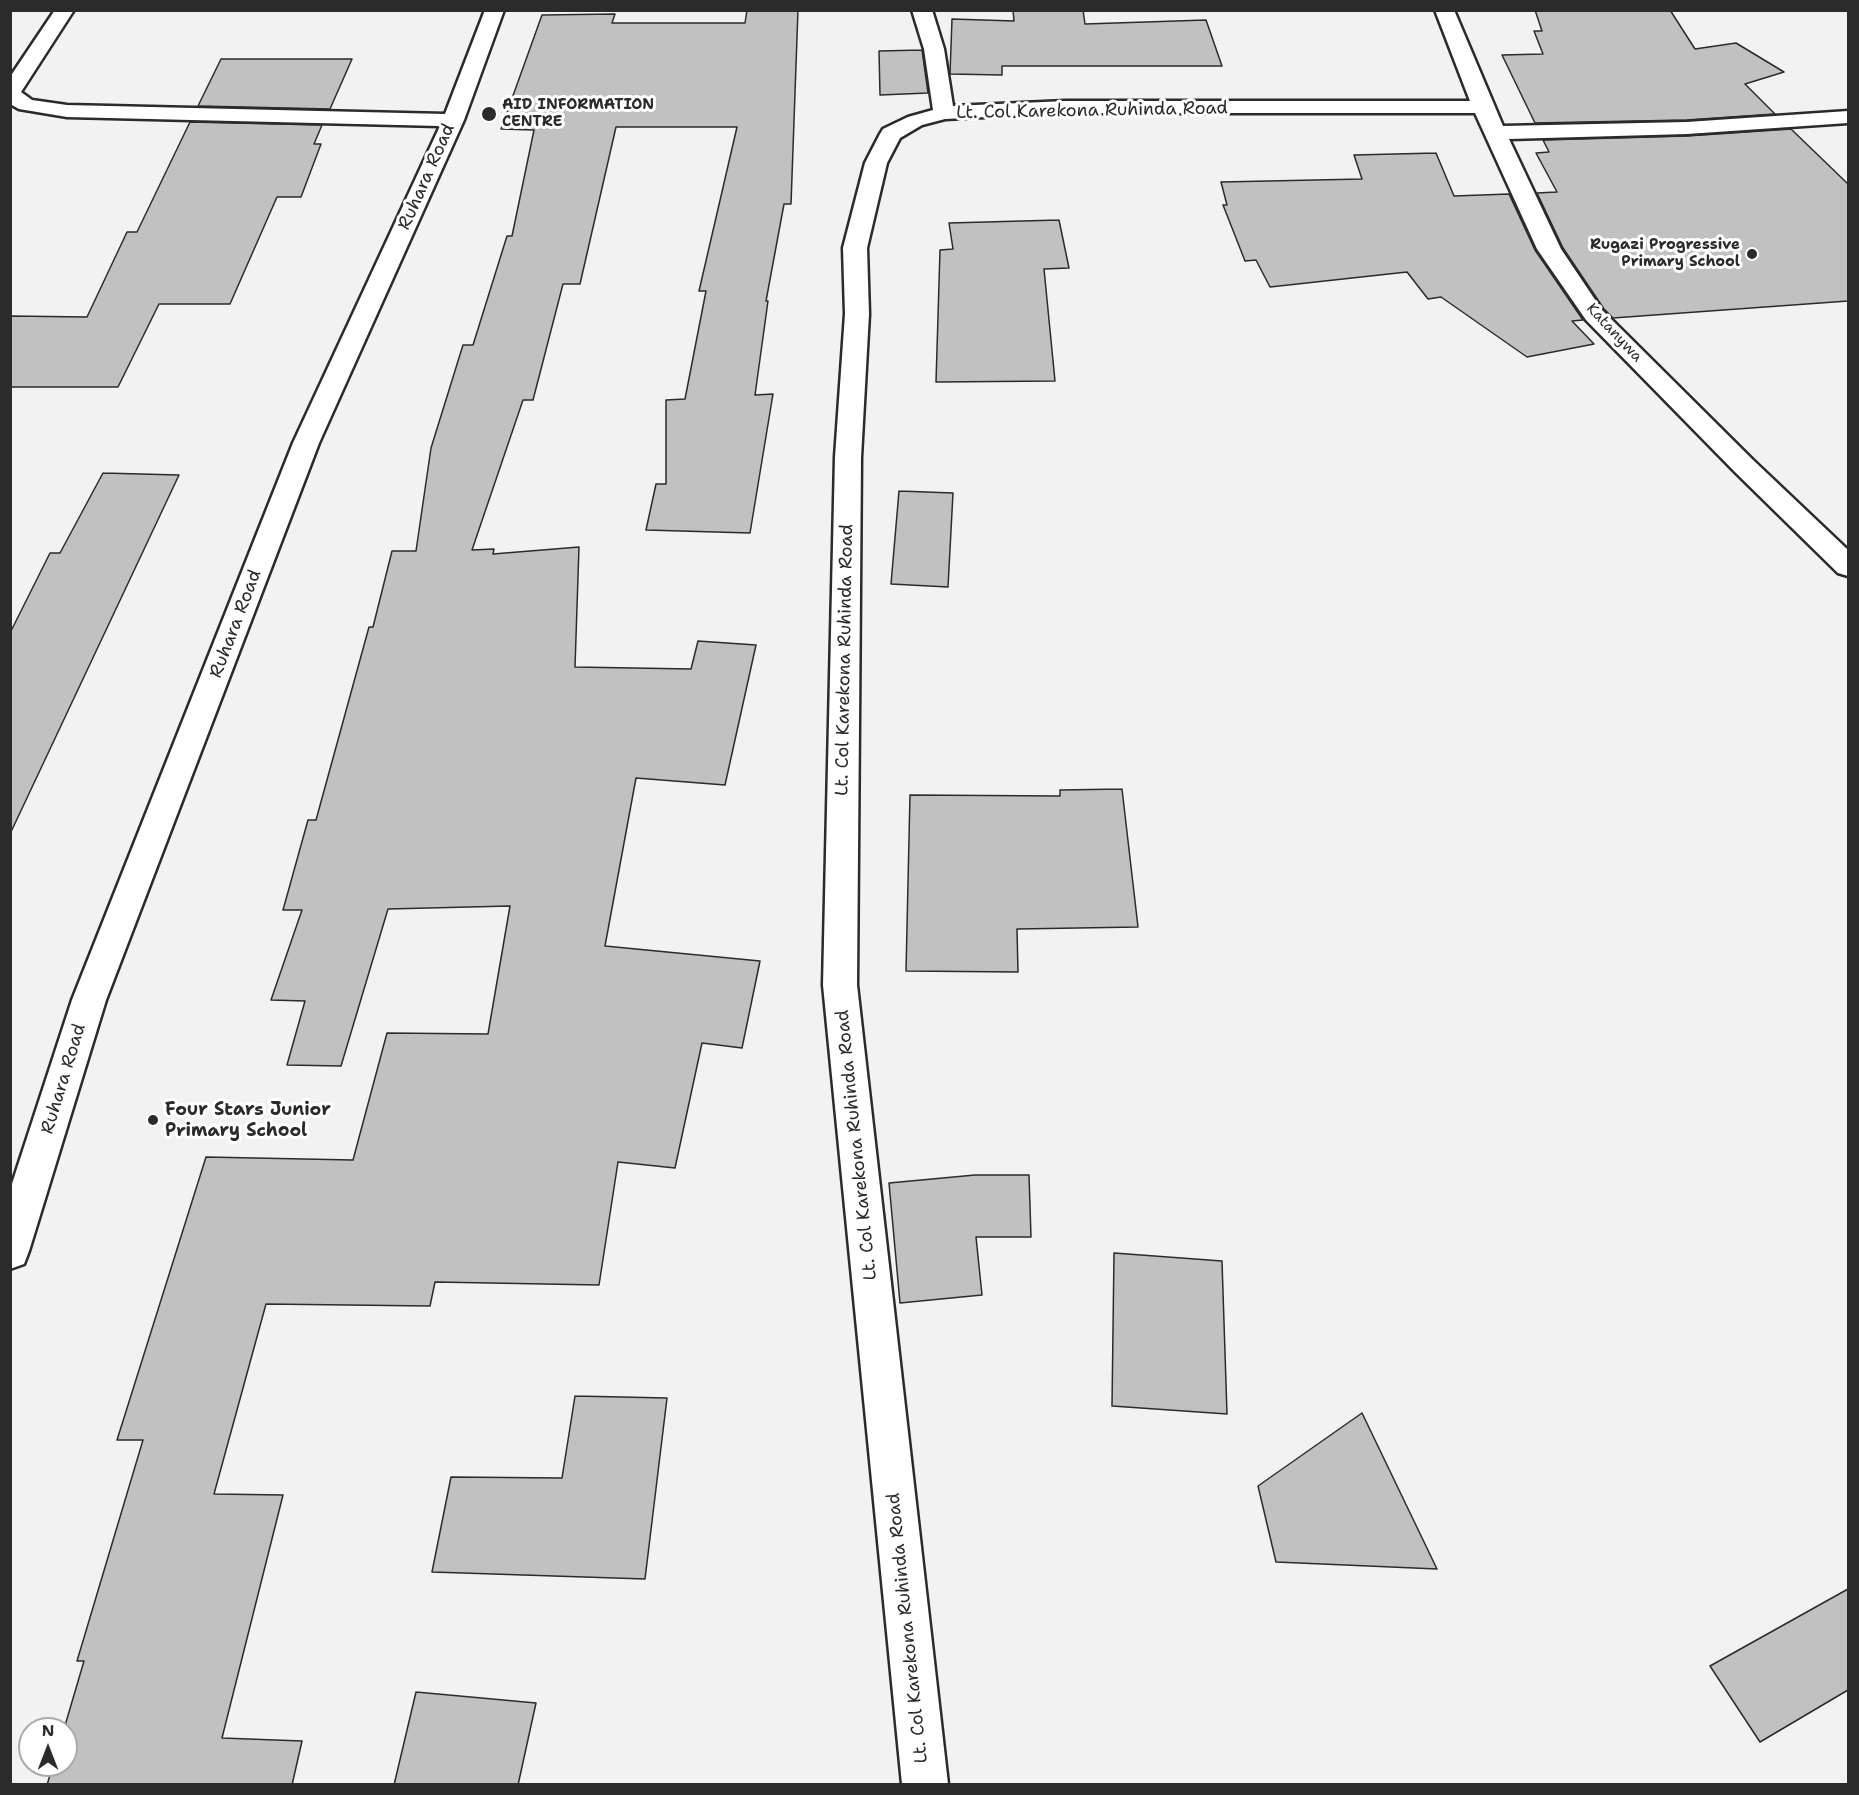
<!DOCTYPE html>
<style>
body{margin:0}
#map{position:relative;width:1859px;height:1795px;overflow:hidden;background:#f2f2f2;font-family:"Shantell Sans",sans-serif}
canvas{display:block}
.frame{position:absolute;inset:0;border:12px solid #2b2b2b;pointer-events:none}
.north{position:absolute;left:18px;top:1717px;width:60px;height:60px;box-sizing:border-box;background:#fff;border:2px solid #aaa;border-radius:50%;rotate:0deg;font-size:16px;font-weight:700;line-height:24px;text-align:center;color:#2b2b2b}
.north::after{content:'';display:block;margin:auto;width:21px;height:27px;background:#2b2b2b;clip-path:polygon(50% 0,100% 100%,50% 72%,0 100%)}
</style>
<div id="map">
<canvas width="1859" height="1795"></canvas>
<div class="frame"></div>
<div class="north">N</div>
</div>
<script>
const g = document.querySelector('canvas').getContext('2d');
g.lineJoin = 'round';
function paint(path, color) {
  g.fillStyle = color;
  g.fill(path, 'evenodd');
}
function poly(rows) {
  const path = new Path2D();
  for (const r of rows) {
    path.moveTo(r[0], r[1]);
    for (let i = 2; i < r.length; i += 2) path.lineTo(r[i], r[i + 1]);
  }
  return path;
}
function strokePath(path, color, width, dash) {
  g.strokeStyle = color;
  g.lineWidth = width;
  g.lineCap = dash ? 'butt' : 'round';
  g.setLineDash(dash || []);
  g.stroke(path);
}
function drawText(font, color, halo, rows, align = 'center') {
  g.font = font + ' "Shantell Sans",sans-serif';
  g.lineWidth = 6;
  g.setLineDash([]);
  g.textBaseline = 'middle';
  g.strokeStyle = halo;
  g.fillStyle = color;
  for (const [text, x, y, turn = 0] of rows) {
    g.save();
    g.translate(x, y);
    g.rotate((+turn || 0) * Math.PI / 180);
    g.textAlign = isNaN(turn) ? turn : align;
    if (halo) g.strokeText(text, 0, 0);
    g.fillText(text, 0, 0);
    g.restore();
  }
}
const building = poly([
 [747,10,798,10,791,204,784,204,766,301,768,301,755,395,773,394,750,533,646,530,656,484,666,484,666,400,685,399,706,291,699,291,737,127,616,127,580,284,563,284,533,400,523,400,472,550,494,549,493,554,579,547,575,667,691,669,698,641,756,645,725,785,636,778,605,946,760,961,742,1048,702,1043,675,1168,618,1162,599,1285,435,1282,430,1306,266,1304,214,1494,283,1495,222,1738,302,1741,292,1785,47,1785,53,1765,66,1765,66,1729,64,1729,84,1661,77,1661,143,1440,117,1440,206,1157,353,1160,387,1033,488,1034,510,906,388,909,341,1066,287,1065,305,1001,271,1000,302,910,283,910,308,820,316,820,369,627,373,627,392,551,416,551,431,448,463,345,473,345,507,236,512,236,534,130,501,129,542,15,615,14,612,23,745,23,747,10],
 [1013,10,1083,10,1085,24,1206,20,1222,66,1002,66,1002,75,950,74,952,19,1014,21,1013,10],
 [1535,10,1670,10,1695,49,1736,43,1784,72,1745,84,1775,114,1687,120,1535,123,1502,55,1543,54,1534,31,1542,31,1535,10],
 [922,50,928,93,880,95,879,51,922,50],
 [221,59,352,59,330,109,198,106,221,59],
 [190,122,322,125,314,144,321,144,301,197,277,197,230,304,159,304,118,387,10,387,10,316,87,317,127,232,137,232,190,122],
 [1791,129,1848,184,1848,301,1613,318,1604,309,1563,248,1537,193,1557,192,1536,153,1549,152,1543,140,1687,136,1791,129],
 [1436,153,1454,196,1509,194,1535,250,1583,320,1572,321,1594,344,1527,357,1441,297,1428,299,1407,272,1270,287,1256,260,1245,261,1223,205,1227,205,1221,182,1362,179,1354,155,1436,153],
 [1059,220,1069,268,1044,269,1055,381,936,382,940,250,953,249,949,223,1059,220],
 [103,473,179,475,10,834,10,633,50,553,60,553,103,473],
 [899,491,953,493,948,587,891,584,899,491],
 [1122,789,1138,927,1017,929,1018,972,906,971,910,795,1060,796,1060,790,1122,789],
 [975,1175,1029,1175,1031,1237,976,1237,982,1295,900,1303,889,1183,975,1175],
 [1114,1253,1222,1261,1227,1414,1112,1406,1114,1253],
 [575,1396,667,1398,645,1579,432,1572,451,1477,562,1478,575,1396],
 [1362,1413,1437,1569,1276,1562,1258,1486,1362,1413],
 [1848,1589,1848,1690,1760,1742,1710,1666,1848,1589],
 [416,1692,536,1703,518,1785,394,1785,416,1692]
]);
paint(building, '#c1c1c1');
strokePath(building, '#2b2b2b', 1.5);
const minor = poly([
 [55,10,74,10,21,92,32,100,67,105,445,114,485,10,504,10,464,120,319,443,106,1000,29,1251,24,1264,10,1269,10,1190,72,1000,293,443,440,126,67,117,19,109,10,104,10,77,55,10],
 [912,10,932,10,944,49,953,106,1066,101,1470,101,1435,10,1454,10,1503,126,1687,122,1848,111,1848,123,1687,134,1509,139,1561,249,1602,310,1753,460,1848,550,1848,576,1838,573,1735,472,1586,320,1537,249,1475,113,1066,113,945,119,922,125,900,138,887,163,867,248,869,314,861,457,857,985,948,1784,902,1784,823,985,835,457,845,314,843,248,865,163,880,134,883,129,908,117,933,110,924,49,912,10]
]);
strokePath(minor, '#2b2b2b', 5);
paint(minor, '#fff');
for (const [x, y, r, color] of [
 [489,114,8,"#2b2b2b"],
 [1752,254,6,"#2b2b2b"],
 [153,1120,6,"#2b2b2b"]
]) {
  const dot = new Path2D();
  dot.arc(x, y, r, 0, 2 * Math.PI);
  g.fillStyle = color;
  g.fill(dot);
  strokePath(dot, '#fff', 2);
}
drawText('bold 15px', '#2b2b2b', '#fff', [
 ["AID INFORMATION",502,105],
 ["CENTRE",502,122],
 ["Rugazi Progressive",1740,245,"right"],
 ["Primary School",1740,262,"right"]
], 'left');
drawText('15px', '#2b2b2b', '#fff', [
 ["Katanywa",1614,333,47]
]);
drawText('18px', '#2b2b2b', '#fff', [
 ["Lt. Col Karekona Ruhinda Road",1092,111,-1],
 ["Ruhara Road",427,177,-66],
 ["Ruhara Road",236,624,-69],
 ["Lt. Col Karekona Ruhinda Road",845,660,-89],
 ["Ruhara Road",64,1079,-73],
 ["Lt. Col Karekona Ruhinda Road",857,1145,-96],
 ["Lt. Col Karekona Ruhinda Road",908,1628,-96]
]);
drawText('bold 18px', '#2b2b2b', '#fff', [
 ["Four Stars Junior",165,1110],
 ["Primary School",165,1131]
], 'left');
</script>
